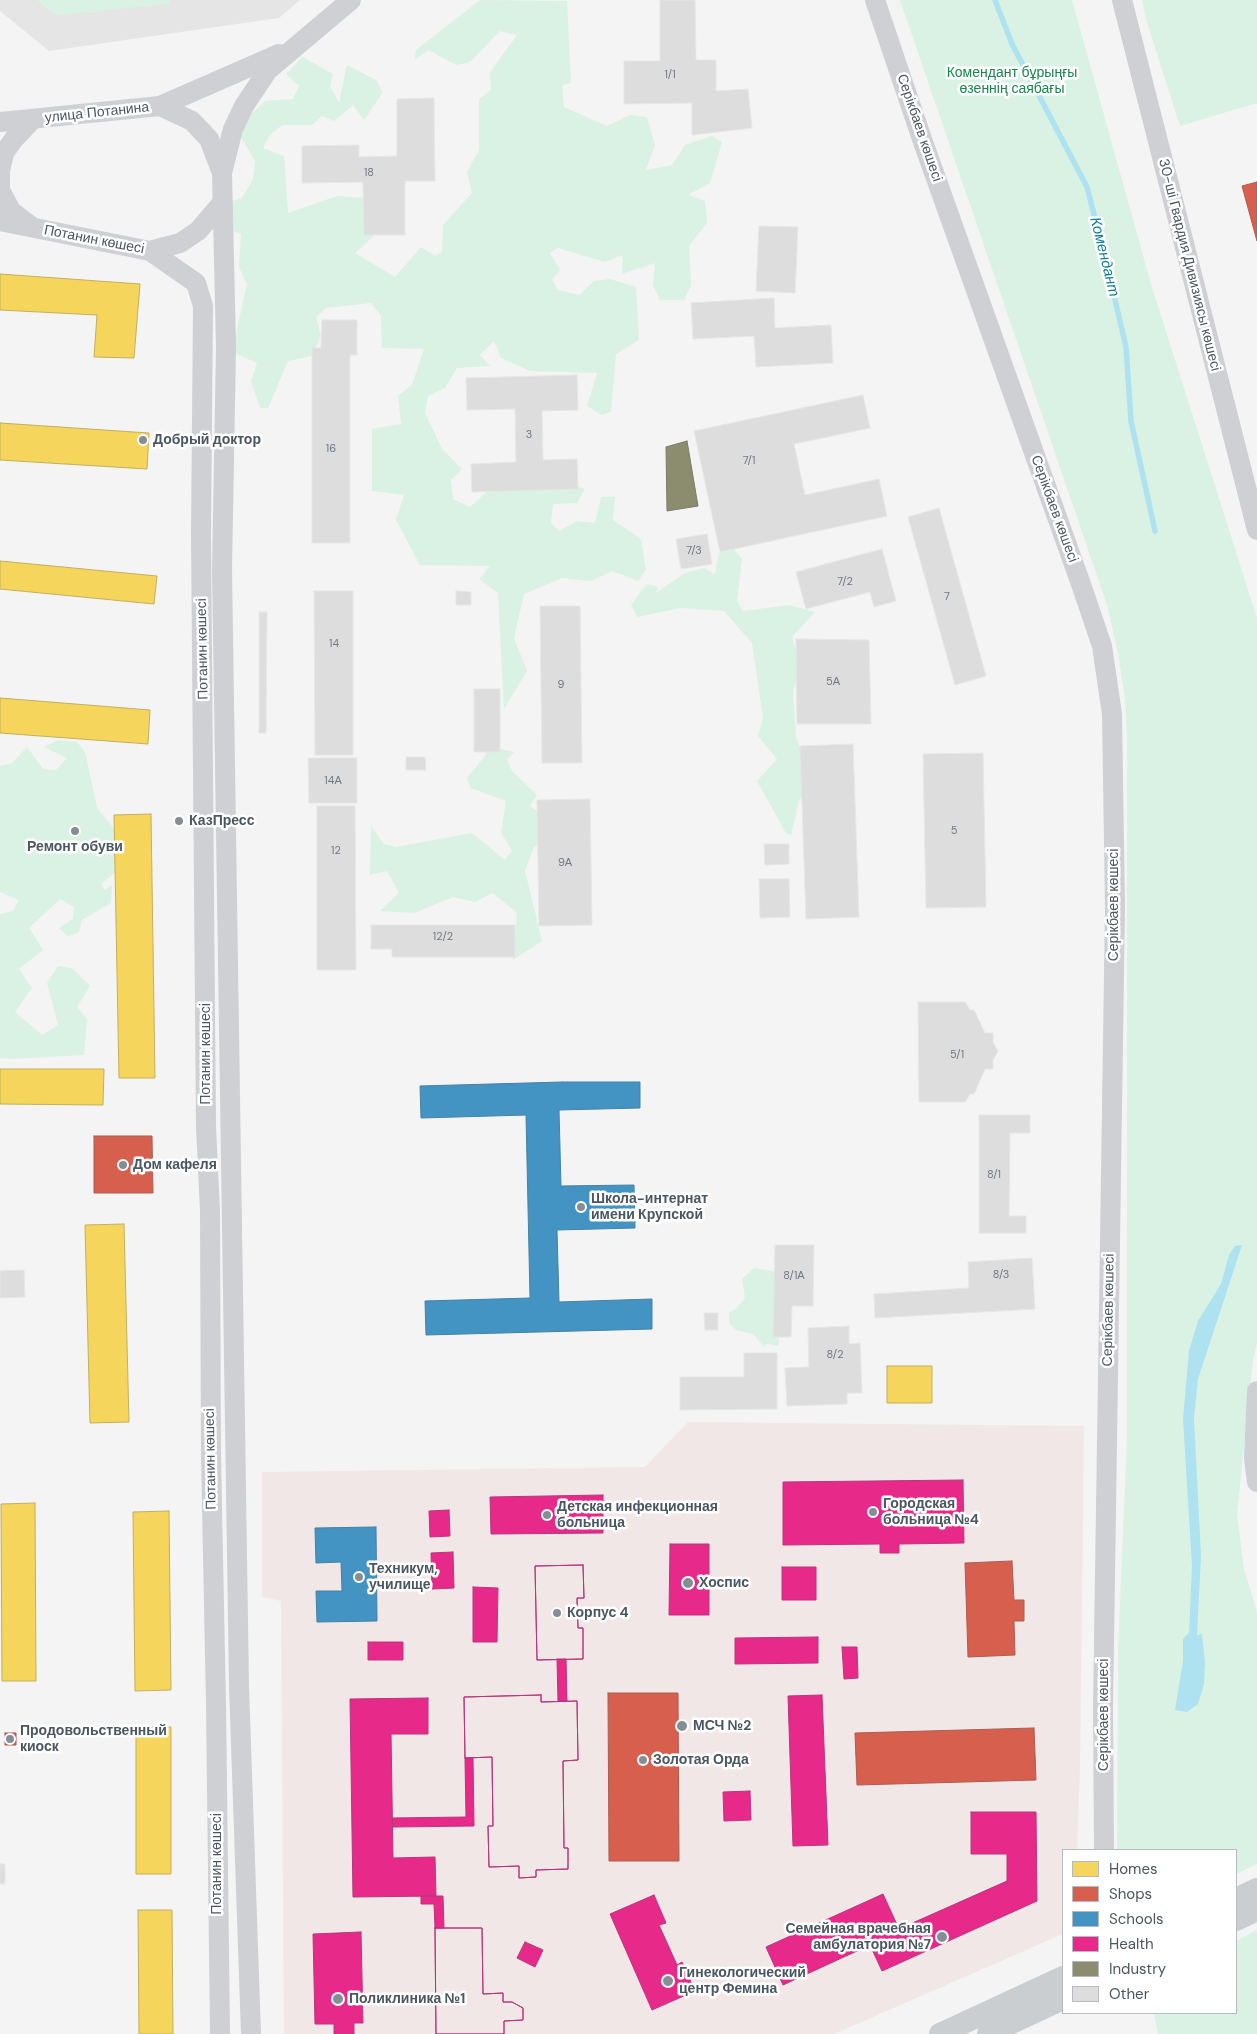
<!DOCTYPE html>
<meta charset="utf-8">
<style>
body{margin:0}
#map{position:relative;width:1257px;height:2034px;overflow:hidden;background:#f4f4f4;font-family:"DM Sans",sans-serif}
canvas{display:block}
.legend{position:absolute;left:1062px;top:1849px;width:175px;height:165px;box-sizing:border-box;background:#fff;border:1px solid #b7bbc0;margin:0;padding:6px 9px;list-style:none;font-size:15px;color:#4a5661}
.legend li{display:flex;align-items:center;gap:10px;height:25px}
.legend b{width:25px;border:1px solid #b7bbc0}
</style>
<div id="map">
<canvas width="1257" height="2034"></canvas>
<ul class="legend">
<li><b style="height:14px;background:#f6d55c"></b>Homes</li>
<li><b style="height:14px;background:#d6604d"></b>Shops</li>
<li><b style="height:14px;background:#4393c3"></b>Schools</li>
<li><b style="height:14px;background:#e7298a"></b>Health</li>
<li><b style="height:14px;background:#8c8c6e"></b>Industry</li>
<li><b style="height:14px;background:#ddddde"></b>Other</li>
</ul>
</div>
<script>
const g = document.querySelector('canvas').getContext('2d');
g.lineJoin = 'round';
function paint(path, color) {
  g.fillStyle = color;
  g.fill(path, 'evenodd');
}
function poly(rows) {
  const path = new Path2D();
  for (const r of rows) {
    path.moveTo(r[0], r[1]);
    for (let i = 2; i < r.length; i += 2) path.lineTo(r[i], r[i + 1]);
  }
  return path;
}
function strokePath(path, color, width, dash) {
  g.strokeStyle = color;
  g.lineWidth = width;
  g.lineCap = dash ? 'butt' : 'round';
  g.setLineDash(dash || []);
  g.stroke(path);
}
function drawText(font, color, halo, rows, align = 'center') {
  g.font = font + ' "DM Sans",sans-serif';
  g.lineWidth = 5;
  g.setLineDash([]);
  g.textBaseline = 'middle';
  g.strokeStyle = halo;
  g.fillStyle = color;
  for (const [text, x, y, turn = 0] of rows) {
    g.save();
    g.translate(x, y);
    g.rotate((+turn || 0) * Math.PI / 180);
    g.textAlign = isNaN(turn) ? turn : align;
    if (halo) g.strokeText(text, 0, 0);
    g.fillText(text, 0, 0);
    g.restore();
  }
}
paint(poly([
 [0,0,300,0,279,18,49,51,0,11]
]), '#e6e5e6');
paint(poly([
 [688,1422,1084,1426,1080,1767,1077,1850,1063,1850,1063,1934,834,2034,284,2034,281,1601,262,1597,262,1472,645,1467]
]), '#f1e7e6');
paint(poly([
 [37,0,169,0,169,4,55,15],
 [480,0,567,1,571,83,562,85,564,107,607,126,630,115,647,117,655,145,646,170,672,165,685,145,712,136,722,142,710,183,688,195,705,201,707,223,689,246,691,285,684,300,660,300,653,285,655,263,622,274,623,255,605,262,558,248,550,253,560,270,552,280,558,290,579,295,594,281,610,279,636,287,639,340,616,354,611,412,602,415,587,406,597,373,530,371,501,358,494,341,480,355,490,366,457,368,445,388,428,396,425,413,442,449,462,469,451,480,453,499,470,507,493,486,555,480,585,489,577,503,553,504,551,523,559,531,577,521,595,523,601,497,615,497,613,520,641,539,646,570,638,581,612,571,591,581,562,578,524,594,514,638,527,671,504,709,498,593,479,579,490,566,420,565,396,520,404,495,372,491,372,429,401,424,398,396,412,385,424,349,382,348,381,316,371,303,326,308,316,317,321,336,312,356,288,361,268,408,260,408,251,381,257,363,232,352,247,284,239,267,241,234,231,230,226,203,242,198,253,179,255,161,241,137,247,118,265,101,293,99,299,86,286,74,302,57,333,74,330,86,339,103,347,65,376,80,383,92,364,120,353,105,334,121,322,116,312,125,282,125,270,135,263,148,284,156,288,213,337,196,369,198,379,231,355,253,395,277,421,247,435,256,442,252,443,225,472,193,467,172,479,150,479,99,491,90,490,72,517,35,500,31,470,62,456,65,429,50,415,59,416,50],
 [900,0,1072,0,1151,284,1257,618,1257,1343,1253,1360,1237,1514,1244,1569,1257,1612,1257,1864,1236,1874,1236,1850,1117,1850,1118,1651,1127,1440,1127,738,1125,699,1118,653,1107,605],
 [1142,0,1257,0,1257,103,1180,126,1146,19],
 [733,548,742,559,737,601,743,611,789,605,815,612,792,637,801,668,793,691,796,737,813,781,799,801,791,835,786,833,757,781,777,759,758,736,763,718,752,643,724,611,681,608,637,617,631,605,647,584,658,587,656,593,685,573,704,568,715,574,719,553],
 [58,740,77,742,85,752,97,808,123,839,123,866,102,883,104,890,112,885,111,903,82,920,79,932,68,936,59,928,73,919,74,907,60,899,29,928,43,950,19,969,32,988,15,1012,42,1035,58,1025,47,983,58,966,72,968,90,986,77,1007,87,1019,84,1055,11,1059,0,1058,0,914,13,911,19,900,0,892,0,766,12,763,27,747,43,769,56,770,67,758,44,747],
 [492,747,514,752,507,760,512,771,537,795,530,806,550,820,548,839,534,847,525,871,542,941,513,960,517,913,493,893,475,902,453,897,414,913,380,911,399,893,387,871,370,875,371,826,384,844,396,847,472,833,505,860,512,851,501,832,506,801,471,788,467,778],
 [754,1268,773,1271,784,1277,778,1330,779,1344,777,1346,769,1344,766,1344,765,1348,753,1334,736,1330,729,1323,729,1313,737,1308,745,1298,742,1279],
 [1257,1930,1257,2034,1158,2034,1154,2013,1236,2013,1236,1941]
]), '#d9f2e3');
paint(poly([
 [1242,1245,1198,1379,1194,1418,1201,1556,1197,1635,1202,1634,1205,1663,1204,1684,1198,1704,1187,1712,1175,1710,1183,1661,1183,1639,1189,1633,1192,1566,1183,1419,1189,1351,1198,1321,1221,1284,1229,1255,1235,1246]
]), '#aee2f0');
const homes = poly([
 [0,274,140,284,134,358,94,357,97,315,0,310,0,274],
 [0,423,149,433,147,469,0,460,0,423],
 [0,561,157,576,154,604,0,589,0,561],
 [0,698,150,710,148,744,0,733,0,698],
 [151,814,155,1078,119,1078,114,815,151,814],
 [0,1069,104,1069,103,1105,0,1104,0,1069],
 [124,1224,129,1422,90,1423,85,1225,124,1224],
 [887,1366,932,1366,932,1403,887,1403,887,1366],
 [35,1503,36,1681,2,1681,1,1504,35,1503],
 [169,1511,171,1690,135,1691,133,1512,169,1511],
 [136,1727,171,1727,171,1874,136,1874,136,1727],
 [138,1910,172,1910,173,2034,139,2034,138,1910]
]);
paint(homes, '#f6d55c');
strokePath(homes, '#c2af5e', 1);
const shops = poly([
 [1257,182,1257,241,1242,186,1257,182],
 [94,1136,152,1136,153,1193,94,1193,94,1136],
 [1012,1561,1014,1600,1024,1600,1024,1621,1014,1621,1015,1655,968,1657,965,1563,1012,1561],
 [608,1693,678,1693,679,1861,609,1861,608,1693],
 [1034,1728,1036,1780,857,1785,855,1733,1034,1728],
 [5,1733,16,1733,16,1745,5,1745,5,1733]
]);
paint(shops, '#d6604d');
strokePath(shops, '#ac5d53', 1);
const schools = poly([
 [562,1082,640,1082,640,1108,559,1110,561,1186,634,1185,635,1228,557,1230,559,1302,652,1299,652,1329,426,1335,425,1301,530,1298,526,1115,421,1118,420,1086,562,1082],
 [376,1527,377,1621,317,1622,316,1591,342,1591,341,1562,316,1563,315,1528,376,1527]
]);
paint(schools, '#4393c3');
strokePath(schools, '#4581a6', 1);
const health = poly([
 [963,1480,964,1543,899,1544,899,1553,880,1553,880,1544,783,1545,783,1482,963,1480],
 [603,1495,603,1533,491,1534,490,1497,603,1495],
 [449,1510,450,1536,430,1537,429,1511,449,1510],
 [670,1544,709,1544,709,1615,669,1615,670,1544],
 [453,1552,454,1588,432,1589,431,1553,453,1552],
 [583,1565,584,1598,577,1598,578,1628,583,1628,583,1659,537,1660,535,1566,583,1565],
 [583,1565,584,1598,577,1598,578,1628,583,1628,583,1659,537,1660,535,1566,583,1565],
 [782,1567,816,1567,816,1600,782,1600,782,1567],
 [473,1587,498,1588,497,1642,473,1642,473,1587],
 [818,1637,818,1663,735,1664,735,1638,818,1637],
 [368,1642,403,1642,403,1660,368,1660,368,1642],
 [842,1647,857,1647,858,1678,844,1679,842,1647],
 [557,1659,566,1659,567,1701,558,1701,557,1659],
 [541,1695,541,1702,577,1701,578,1760,563,1761,564,1848,568,1848,568,1869,536,1870,536,1877,519,1878,519,1866,489,1867,488,1826,493,1826,492,1757,465,1758,464,1697,541,1695],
 [541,1695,541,1702,577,1701,578,1760,563,1761,564,1848,568,1848,568,1869,536,1870,536,1877,519,1878,519,1866,489,1867,488,1826,493,1826,492,1757,465,1758,464,1697,541,1695],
 [822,1695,828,1845,793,1846,788,1696,822,1695],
 [428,1698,428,1734,391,1734,393,1858,435,1857,436,1896,353,1897,350,1699,428,1698],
 [465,1758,473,1758,474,1826,393,1827,392,1818,466,1817,465,1758],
 [750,1791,751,1820,724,1821,723,1792,750,1791],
 [971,1812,1036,1812,1037,1901,882,1971,870,1945,783,1985,766,1947,883,1894,899,1929,1007,1881,1007,1854,971,1854,971,1812],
 [654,1895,666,1923,659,1925,677,1965,682,1962,695,1991,652,2010,610,1914,654,1895],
 [421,1896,443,1896,444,1928,435,1928,434,1904,421,1904,421,1896],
 [435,1928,482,1928,483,1994,503,1993,503,2002,512,2002,523,2008,523,2020,504,2021,504,2034,436,2034,435,1928],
 [435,1928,482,1928,483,1994,503,1993,503,2002,512,2002,523,2008,523,2020,504,2021,504,2034,436,2034,435,1928],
 [361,1932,363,2023,354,2023,354,2034,334,2034,334,2024,315,2024,313,1934,361,1932],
 [525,1942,543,1950,535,1967,517,1958,525,1942]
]);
paint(health, '#e7298a');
strokePath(health, '#b8367e', 1);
const industry = poly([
 [687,441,698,506,667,511,666,447,687,441]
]);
paint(industry, '#8c8c6e');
strokePath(industry, '#787c6a', 1);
strokePath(poly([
 [995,0,1012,44,1087,187,1105,257,1126,347,1131,421,1155,531]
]), '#aee2f0', 5.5);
const building = poly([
 [660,0,695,0,696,60,716,60,716,91,748,89,752,128,692,135,692,103,624,104,624,61,660,61,660,0],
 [434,98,435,181,405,181,405,235,364,235,363,182,302,183,302,146,359,145,359,157,397,156,397,99,434,98],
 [759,226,798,227,795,293,756,291,759,226],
 [774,298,775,328,831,325,833,363,756,367,754,336,693,339,691,303,774,298],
 [322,320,357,320,357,355,350,355,350,543,312,543,312,348,321,348,322,320],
 [577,375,578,410,542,411,543,460,577,459,578,489,472,492,471,464,516,462,515,409,467,410,466,378,577,375],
 [863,395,870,428,794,444,805,495,879,479,887,516,720,552,694,431,863,395],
 [939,508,986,676,955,685,908,517,939,508],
 [707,534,712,564,681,569,676,539,707,534],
 [882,549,896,601,874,607,870,592,806,609,796,572,882,549],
 [314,591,353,591,353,755,315,755,314,591],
 [456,591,471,592,471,605,456,605,456,591],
 [540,606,580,606,582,763,542,763,540,606],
 [259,612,267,612,266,733,259,733,259,612],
 [796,639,869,640,871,724,797,724,796,639],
 [474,689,500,689,500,752,474,752,474,689],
 [853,744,859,917,806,919,800,746,853,744],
 [983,753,986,907,926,908,923,754,983,753],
 [406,757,425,757,426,770,406,770,406,757],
 [308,758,357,758,357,803,309,803,308,758],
 [590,799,592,925,539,926,537,800,590,799],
 [317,806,355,806,356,970,317,970,317,806],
 [764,844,789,844,789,864,765,865,764,844],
 [759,879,789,879,790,917,760,918,759,879],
 [371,925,515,925,515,957,392,957,392,949,371,949,371,925],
 [918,1002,965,1002,970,1010,974,1010,985,1033,993,1033,993,1042,998,1051,993,1060,993,1069,985,1069,974,1094,970,1094,965,1102,919,1102,918,1002],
 [979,1115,1030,1115,1030,1133,1010,1133,1009,1216,1026,1216,1026,1233,979,1233,979,1115],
 [775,1245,814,1245,813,1306,792,1306,791,1337,773,1337,775,1245],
 [1032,1258,1035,1309,875,1318,874,1294,969,1288,968,1262,1032,1258],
 [24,1270,25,1297,0,1298,0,1271,24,1270],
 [704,1313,718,1313,718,1330,705,1330,704,1313],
 [849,1326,849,1344,860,1343,862,1393,847,1393,847,1404,787,1406,785,1368,809,1367,808,1328,849,1326],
 [744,1353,777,1353,777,1409,680,1410,680,1377,744,1377,744,1353],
 [0,1864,5,1864,5,1884,0,1884,0,1864]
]);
paint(building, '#ddddde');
strokePath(building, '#e5e6e7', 1);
strokePath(poly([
 [875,0,923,142,1082,587,1102,646,1112,714,1115,907,1103,1709,1104,1850],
 [1122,0,1257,530],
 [160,106,192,121,209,139,222,173],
 [0,122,160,106,279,54],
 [0,171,4,153,14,139,33,119],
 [0,175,0,190,11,211,31,226],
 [0,221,150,251,196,283,203,306,201,535,206,1127,210,1211,211,1456,216,1704,220,2034],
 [150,251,180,243,198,231,222,203],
 [1257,1391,1254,1458,1257,1482],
 [251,2034,239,1686,222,569,226,347,222,173,233,129,244,106,268,70,351,0]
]), '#ced0d4', 20);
strokePath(poly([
 [1236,1899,1257,1889],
 [1236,1920,1257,1910],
 [940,2034,1063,1977],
 [988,2034,1063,1999]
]), '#caced1', 22);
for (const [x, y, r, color] of [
 [143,440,5,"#868d94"],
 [179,821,5,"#868d94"],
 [75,831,5,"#868d94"],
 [123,1165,5,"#868d94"],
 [581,1207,5,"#868d94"],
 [873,1512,5,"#868d94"],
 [547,1515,5,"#868d94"],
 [359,1577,5,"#868d94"],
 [688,1583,6,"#868d94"],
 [557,1613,5,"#868d94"],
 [682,1726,6,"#868d94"],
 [10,1739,5,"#868d94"],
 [643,1760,5,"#868d94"],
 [942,1937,6,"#868d94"],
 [668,1981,6,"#868d94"],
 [338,1999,6,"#868d94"]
]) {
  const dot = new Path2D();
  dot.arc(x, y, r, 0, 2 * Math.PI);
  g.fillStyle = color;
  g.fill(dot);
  strokePath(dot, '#fff', 2);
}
drawText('11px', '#707881', null, [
 ["1/1",670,75],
 ["18",369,173],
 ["3",529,435],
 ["16",331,449],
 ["7/1",749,461],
 ["7/3",694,551],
 ["7/2",845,582],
 ["7",947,597],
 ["14",334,644],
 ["5А",833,682],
 ["9",561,685],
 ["14А",333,781],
 ["5",954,831],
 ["12",336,851],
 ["9А",565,863],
 ["12/2",443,937],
 ["5/1",957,1055],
 ["8/1",994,1175],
 ["8/3",1001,1275],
 ["8/1А",794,1276],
 ["8/2",835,1355]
]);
drawText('14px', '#17864f', '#fff', [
 ["Комендант бұрыңғы",1012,73],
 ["өзеннің саябағы",1012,89]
]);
drawText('14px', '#4a5661', '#fff', [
 ["улица Потанина",97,113,-6],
 ["Серікбаев көшесі",919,128,71],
 ["Потанин көшесі",94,240,11],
 ["30-ші Гвардия Дивизиясы көшесі",1189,265,76],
 ["Серікбаев көшесі",1054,509,70],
 ["Потанин көшесі",203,649,-91],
 ["Серікбаев көшесі",1114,905,-90],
 ["Потанин көшесі",206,1054,-90],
 ["Серікбаев көшесі",1109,1310,-89],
 ["Потанин көшесі",211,1459,-91],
 ["Серікбаев көшесі",1104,1715,-90],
 ["Потанин көшесі",217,1864,-90]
]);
drawText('bold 14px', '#4a5661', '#fff', [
 ["Добрый доктор",153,440],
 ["КазПресс",189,821],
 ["Ремонт обуви",75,847,"center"],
 ["Дом кафеля",133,1165],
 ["Школа-интернат",591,1199],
 ["имени Крупской",591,1215],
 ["Городская",883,1504],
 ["больница №4",883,1520],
 ["Детская инфекционная",557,1507],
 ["больница",557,1523],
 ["Техникум,",369,1569],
 ["училище",369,1585],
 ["Хоспис",699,1583],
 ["Корпус 4",567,1613],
 ["МСЧ №2",693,1726],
 ["Продовольственный",20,1731],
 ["киоск",20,1747],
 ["Золотая Орда",653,1760],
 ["Семейная врачебная",931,1929,"right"],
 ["амбулатория №7",931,1945,"right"],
 ["Гинекологический",679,1973],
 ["центр Фемина",679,1989],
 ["Поликлиника №1",349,1999]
], 'left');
drawText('italic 15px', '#0c7c9b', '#fff', [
 ["Комендант",1104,257,76]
]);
</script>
